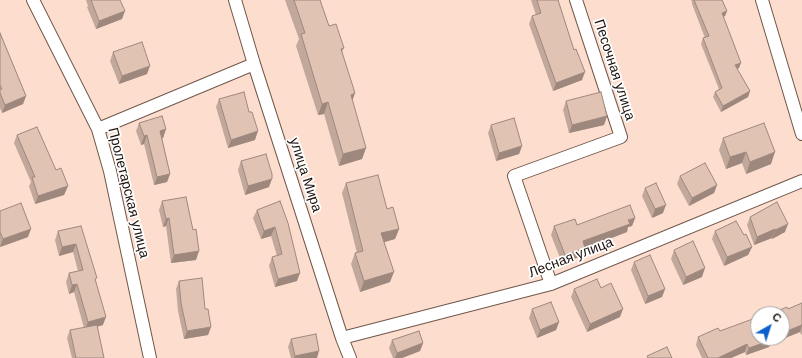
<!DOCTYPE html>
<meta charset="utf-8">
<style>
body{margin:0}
#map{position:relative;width:802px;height:358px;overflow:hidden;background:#fddece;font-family:"DM Sans",sans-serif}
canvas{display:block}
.north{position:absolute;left:750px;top:306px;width:40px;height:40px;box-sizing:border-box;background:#fff;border:1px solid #a4a09e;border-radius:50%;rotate:39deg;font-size:11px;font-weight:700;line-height:16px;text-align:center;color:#1c110c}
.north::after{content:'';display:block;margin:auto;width:14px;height:18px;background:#0960ca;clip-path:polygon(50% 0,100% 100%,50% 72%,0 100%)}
</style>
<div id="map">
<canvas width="802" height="358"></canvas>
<div class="north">С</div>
</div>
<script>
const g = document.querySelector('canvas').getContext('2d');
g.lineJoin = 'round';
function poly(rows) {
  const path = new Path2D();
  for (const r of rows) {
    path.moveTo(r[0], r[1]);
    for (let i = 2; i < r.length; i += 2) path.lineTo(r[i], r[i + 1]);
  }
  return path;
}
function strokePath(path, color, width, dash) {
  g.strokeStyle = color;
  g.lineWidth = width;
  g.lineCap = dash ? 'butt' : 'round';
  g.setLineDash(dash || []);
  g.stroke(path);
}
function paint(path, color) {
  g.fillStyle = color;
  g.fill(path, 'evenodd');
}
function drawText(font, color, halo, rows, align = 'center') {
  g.font = font + ' "DM Sans",sans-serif';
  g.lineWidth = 3.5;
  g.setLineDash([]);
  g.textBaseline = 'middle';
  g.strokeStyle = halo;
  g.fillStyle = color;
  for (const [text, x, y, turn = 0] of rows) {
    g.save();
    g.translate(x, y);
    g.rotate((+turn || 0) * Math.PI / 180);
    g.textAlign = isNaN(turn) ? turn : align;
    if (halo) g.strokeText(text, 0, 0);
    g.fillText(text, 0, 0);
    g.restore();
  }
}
const minor = poly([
 [33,0,98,129,110,171,150,358],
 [235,0,254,64,342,338,350,358],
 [762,0,802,134],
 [98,129,254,64],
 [551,284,514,176,621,137,576,0],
 [342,338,551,284,802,181]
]);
strokePath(minor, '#71574a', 14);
strokePath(minor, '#fff', 12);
paint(poly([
 [86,0,120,0,122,19,96,29,87,7,88,6],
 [285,0,320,0,329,26,344,48,342,52,352,101,366,148,362,159,339,166,324,114,318,115,296,46,299,39],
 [531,0,558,0,582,80,553,91,529,24,532,16,536,15],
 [691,0,722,0,727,11,725,16,723,17,739,68,737,69,750,91,748,97,721,112,713,97,715,92,719,89,701,44,703,38,705,38,692,4,692,2],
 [0,33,26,96,23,104,2,113,0,108],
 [113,52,147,74,119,84,110,61],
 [219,99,249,112,255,140,228,148,216,107],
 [566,101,607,116,604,125,569,133,563,110],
 [139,123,166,129,163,138,162,138,170,174,167,182,154,185,144,144,141,145,136,131],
 [491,125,522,146,519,154,496,161,488,133],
 [17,135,56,170,68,186,64,195,35,204,29,186,31,182,14,143],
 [723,138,771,164,746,174,742,163,726,169,719,150],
 [241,161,269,187,245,195,238,170],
 [680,176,717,185,714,193,689,206,677,184],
 [346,183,387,209,399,229,395,239,384,242,390,282,360,292,351,264,355,253,357,253,342,193],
 [645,188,663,213,652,218,642,196],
 [162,201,196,260,171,263,166,226,163,227,159,210],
 [280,201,297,281,275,287,269,266,272,257,277,256,271,236,261,239,253,218,257,210],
 [0,211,28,237,0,247],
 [750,217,785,232,772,239,772,238,754,245,747,225],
 [635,218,632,226,628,227,627,232,585,248,582,256,562,263,551,235,554,226,577,225],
 [81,226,96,281,103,325,97,327,104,358,72,358,67,338,70,330,84,328,74,292,69,294,66,282,69,273,78,271,73,252,59,256,55,240,58,231],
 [715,231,744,235,752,247,748,255,724,266,712,239],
 [674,250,702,277,683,285,671,259],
 [634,262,665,289,662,297,645,304,631,270],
 [179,281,205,309,211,327,208,335,184,339,178,311,176,289],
 [601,288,620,317,587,332,571,297,574,289],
 [802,303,802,334,801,335,800,332,770,344,769,347,746,355,745,352,731,358,702,358,696,345,698,337,720,331,758,338,788,309],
 [532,309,559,322,556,330,537,338,529,318],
 [291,339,317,358,291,358,288,347],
 [392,340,423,343,420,351,402,358,393,358,389,348]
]), '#c2a89b');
paint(poly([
 [125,11,122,19,96,29,99,21],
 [727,11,725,16,720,18,722,13],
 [741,63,739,68,733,70,735,65],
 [150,66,147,74,119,84,122,76],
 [585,72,582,80,553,91,556,83],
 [750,91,748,97,721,112,723,106],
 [355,93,351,105,351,95],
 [26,96,23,104,2,113,5,105],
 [328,102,324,114,318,115,322,104],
 [607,116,604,125,569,133,572,125],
 [166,129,163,138,157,140,160,131],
 [258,131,255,140,228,148,231,140],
 [147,135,144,144,141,145,144,136],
 [522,146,519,154,496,161,499,153],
 [366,148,362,159,339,166,343,154],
 [746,152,742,163,726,169,730,157],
 [775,152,771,164,746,174,750,162],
 [170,174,167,182,154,185,157,177],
 [272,179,269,187,245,195,248,186],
 [717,185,714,193,689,206,692,198],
 [68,186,64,195,35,204,38,196],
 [666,205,663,213,652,218,655,209],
 [169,218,166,226,163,227,166,219],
 [635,218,632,226,628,227,627,232,580,250,583,241],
 [788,224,785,232,772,239,775,230],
 [275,227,271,236,261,239,264,231],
 [31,229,28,237,0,247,3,239],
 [399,229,395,239,378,244,381,233],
 [775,229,772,238,754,245,757,237],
 [76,244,73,252,59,256,62,247],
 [752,247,748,255,724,266,727,257],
 [585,248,582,256,562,263,565,255],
 [199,251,196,260,171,263,174,255],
 [705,268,702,277,683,285,686,277],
 [394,272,390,282,360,292,364,281],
 [300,273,297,281,275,287,278,279],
 [77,284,74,292,69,294,72,285],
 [665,289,662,297,645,304,648,296],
 [623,309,620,317,587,332,590,324],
 [106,317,103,325,85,330,88,322],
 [559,322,556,330,537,338,540,330],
 [802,325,800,332,770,344,769,347,746,355,749,348,770,338,782,338,782,333],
 [211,327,208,335,184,339,187,331],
 [423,343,420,351,402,358,395,358,397,353],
 [747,344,745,352,731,358,718,358],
 [319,351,317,358,294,358,295,356]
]), '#9e887e');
const building = poly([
 [91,0,120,0,125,11,99,21,91,0],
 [294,0,320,0,329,26,336,24,344,48,341,49,355,93,351,95,366,148,343,154,328,102,322,104,301,34,305,33,294,0],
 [537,0,558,0,574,50,576,49,585,72,556,83,532,16,541,13,537,0],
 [694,0,722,0,727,11,722,13,741,63,735,65,750,91,723,106,715,92,722,88,703,38,709,36,694,0],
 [0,33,26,96,5,105,0,93,0,89,2,89,0,85,0,33],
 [142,42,150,66,122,76,113,52,142,42],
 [244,92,249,112,252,112,258,131,231,140,219,99,244,92],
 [601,92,607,116,572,125,566,101,601,92],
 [162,116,166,129,160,131,170,174,157,177,147,135,144,136,139,123,162,116],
 [514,118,522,146,499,153,491,125,514,118],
 [764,123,775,152,750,162,746,152,730,157,723,138,764,123],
 [37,127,56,170,61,168,68,186,38,196,32,177,35,177,17,135,37,127],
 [266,154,272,174,272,179,248,186,241,161,266,154],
 [705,163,717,185,692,198,680,176,705,163],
 [378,175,387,209,393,207,399,229,381,233,394,272,364,281,355,253,363,251,346,183,378,175],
 [656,183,666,205,655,209,645,188,656,183],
 [186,197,193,230,196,229,199,251,174,255,169,218,166,219,162,201,186,197],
 [280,201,288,223,300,273,278,279,272,257,282,254,275,227,264,231,257,210,280,201],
 [777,202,788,224,775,230,775,229,757,237,750,217,777,202],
 [21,203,31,229,3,239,0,232,0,211,21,203],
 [630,205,635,218,628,220,630,224,583,241,585,248,565,255,554,226,575,219,577,225,630,205],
 [736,221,744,235,746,234,752,247,727,257,715,231,736,221],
 [81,226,97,278,95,279,106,317,88,322,77,284,72,285,69,273,83,270,76,244,62,247,58,231,81,226],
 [693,241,705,268,686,277,674,250,693,241],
 [650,255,665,289,648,296,634,262,650,255],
 [202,278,205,309,208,309,211,327,187,331,181,303,179,281,202,278],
 [597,279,601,288,611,283,623,309,590,324,574,289,597,279],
 [551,302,559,322,540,330,532,309,551,302],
 [802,303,802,325,782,333,782,314,770,314,787,307,788,309,802,303],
 [758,317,758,338,771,338,772,340,749,348,747,344,718,358,708,358,698,337,718,328,720,331,758,317],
 [97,325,104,358,76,358,70,330,97,325],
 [419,331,423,343,397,353,392,340,419,331],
 [316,334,319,351,295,356,291,339,316,334],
 [667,347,672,358,648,358,647,356,667,347]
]);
paint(building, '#e1c3b4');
strokePath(building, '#9e887e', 1);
drawText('14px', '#1c110c', '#fff', [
 ["Песочная улица",614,70,72],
 ["улица Мира",305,175,72],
 ["Пролетарская улица",128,193,76],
 ["Лесная улица",571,258,-21]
]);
</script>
